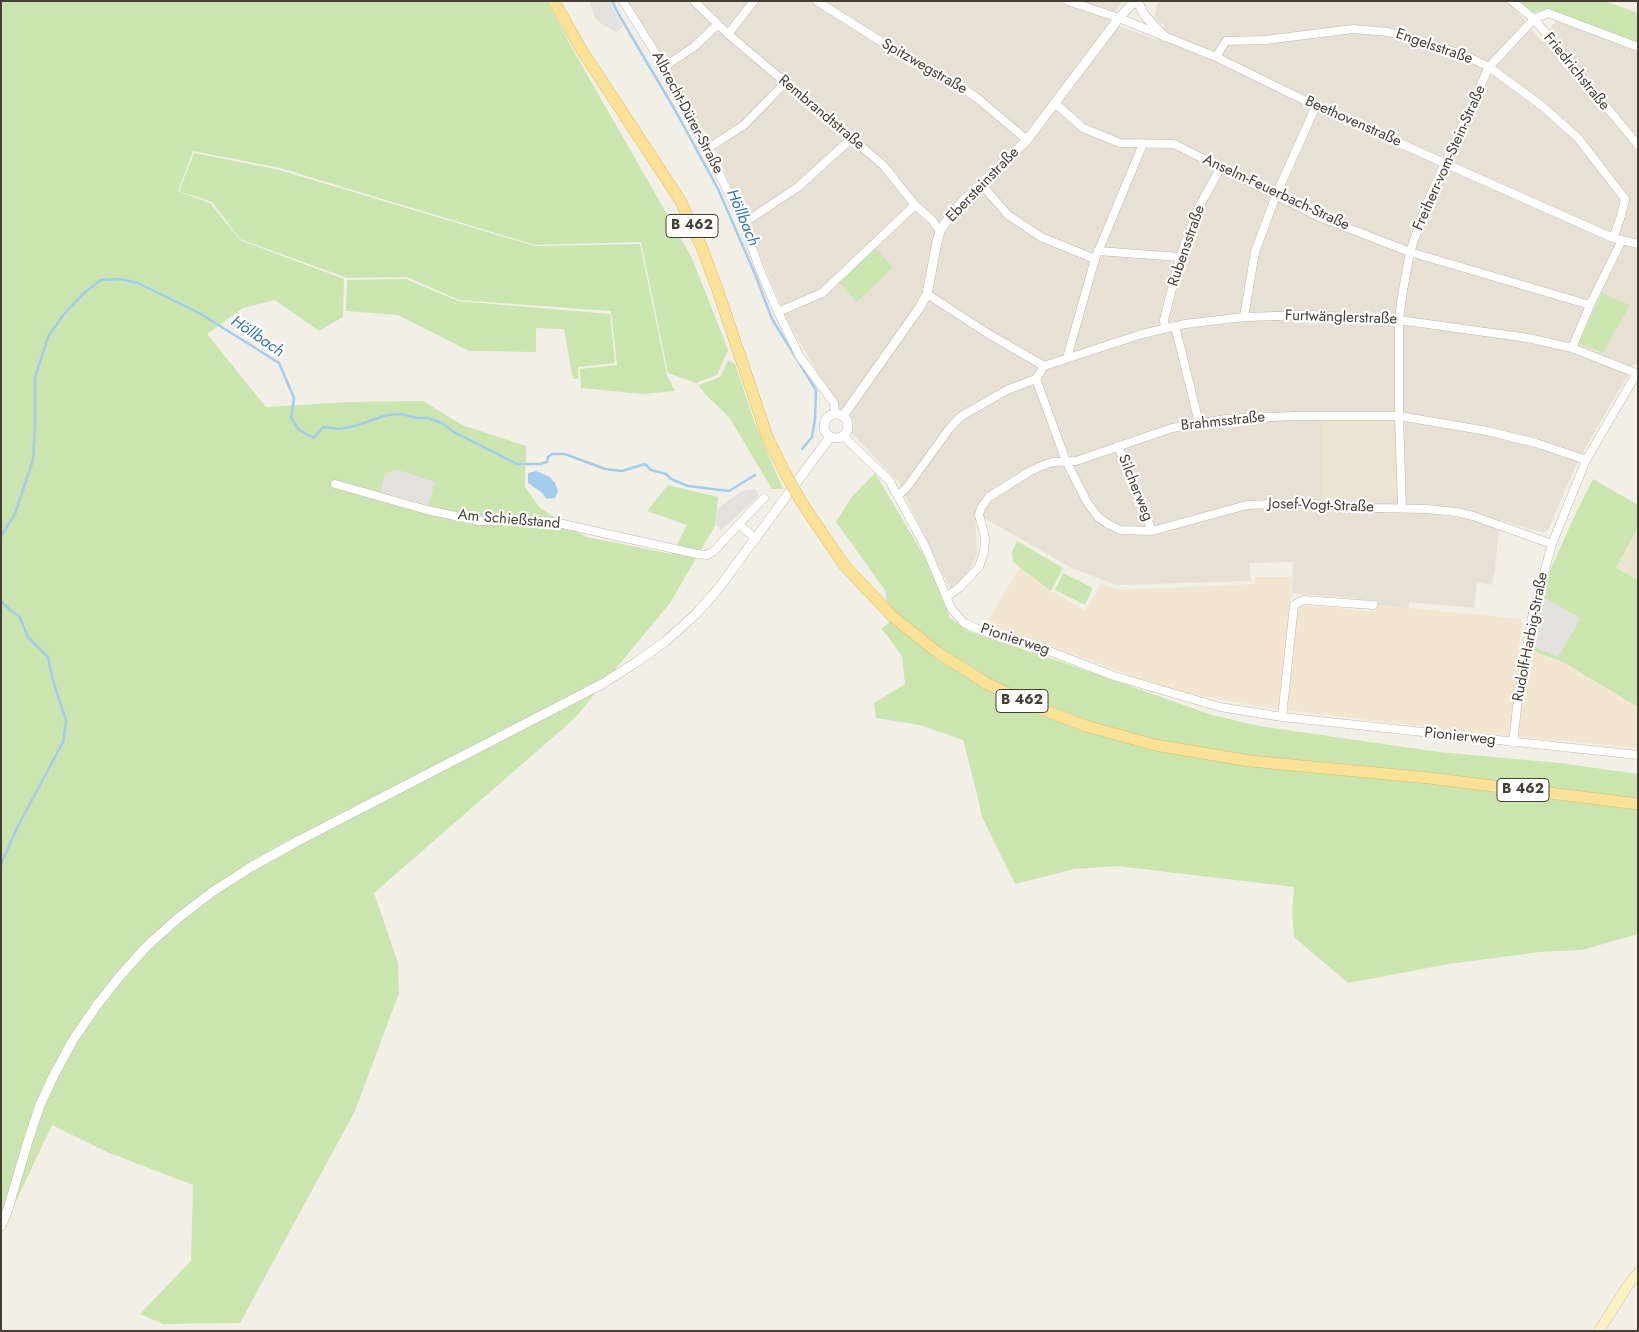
<!DOCTYPE html>
<meta charset="utf-8">
<style>
body{margin:0}
#map{position:relative;width:1639px;height:1332px;overflow:hidden;background:#f2efe6;font-family:Jost,sans-serif}
canvas{display:block}
.frame{position:absolute;inset:0;border:2px solid #443f35;pointer-events:none}
</style>
<div id="map">
<canvas width="1639" height="1332"></canvas>
<div class="frame"></div>
</div>
<script>
const g = document.querySelector('canvas').getContext('2d');
g.lineJoin = 'round';
function paint(path, color) {
  g.fillStyle = color;
  g.fill(path, 'evenodd');
}
function poly(rows) {
  const path = new Path2D();
  for (const r of rows) {
    if (r.length === 3) {
      path.moveTo(r[0] + r[2], r[1]);
      path.arc(r[0], r[1], r[2], 0, 2 * Math.PI);
      continue;
    }
    path.moveTo(r[0], r[1]);
    for (let i = 2; i < r.length; i += 2) path.lineTo(r[i], r[i + 1]);
  }
  return path;
}
function strokePath(path, color, width, dash) {
  g.strokeStyle = color;
  g.lineWidth = width;
  g.lineCap = dash ? 'butt' : 'round';
  g.setLineDash(dash || []);
  g.stroke(path);
}
function drawText(font, color, halo, rows, align = 'center') {
  g.font = font + ' Jost,sans-serif';
  g.lineWidth = 4.5;
  g.setLineDash([]);
  g.textBaseline = 'middle';
  g.strokeStyle = halo;
  g.fillStyle = color;
  for (const [text, x, y, turn = 0] of rows) {
    g.save();
    g.translate(x, y);
    g.rotate((+turn || 0) * Math.PI / 180);
    g.textAlign = isNaN(turn) ? turn : align;
    if (halo) g.strokeText(text, 0, 0);
    g.fillText(text, 0, 0);
    g.restore();
  }
}
paint(poly([
 [627,1,1122,1,1108,22,1156,39,1165,26,1154,18,1158,1,1506,1,1509,3,1523,18,1541,41,1557,20,1638,50,1638,366,1634,364,1576,465,1549,528,1544,533,1500,520,1495,569,1492,585,1477,582,1474,608,1409,602,1408,609,1377,605,1378,601,1292,593,1293,562,1249,563,1251,581,1116,585,1072,568,975,513,977,555,967,575,950,589,899,483,854,435,788,322,716,151]
]), '#e6e1d4');
paint(poly([
 [1020,567,1051,591,1086,611,1101,583,1120,590,1255,584,1255,577,1293,577,1290,603,1376,612,1377,605,1523,619,1519,649,1530,650,1563,662,1638,707,1638,748,1460,731,1270,708,1201,696,1156,685,1054,647,984,627]
]), '#f3e6d1');
paint(poly([
 [1321,419,1390,421,1393,424,1397,495,1394,500,1322,499],
 [1638,527,1638,580,1616,568]
]), '#ebe4d0');
paint(poly([
 [1,1,547,1,572,48,692,258,728,350,717,375,696,383,668,373,641,242,535,245,280,168,193,151,178,191,210,203,240,240,344,279,343,317,319,331,275,300,243,308,207,334,266,407,348,402,423,401,462,425,526,446,525,487,540,508,586,537,672,554,687,525,647,511,668,485,718,497,715,526,670,603,575,718,374,893,398,963,399,993,355,1111,240,1323,163,1324,140,1314,191,1261,193,1185,107,1152,52,1125,1,1233],
 [1518,1,1605,1,1638,13,1638,43,1547,9,1532,13],
 [194,153,279,170,535,246,640,244,667,375,675,391,643,394,581,388,580,369,617,365,611,311,459,300,407,277,347,278,240,239,212,202,179,191],
 [874,247,893,267,857,302,838,281],
 [406,279,458,301,610,314,615,363,578,367,578,379,573,379,564,329,536,328,536,352,469,351,398,315,346,311,347,280],
 [1602,293,1630,305,1603,353,1579,343],
 [728,360,735,364,753,418,783,489,772,489,729,417,707,396,698,385,720,377],
 [875,473,930,566,950,618,968,631,1056,660,1212,715,1259,726,1439,752,1560,763,1638,774,1638,934,1582,950,1540,952,1449,964,1348,983,1294,937,1292,912,1294,887,1117,866,1074,869,1015,884,982,817,976,790,963,740,920,725,876,718,874,703,905,684,902,656,882,629,890,621,885,590,836,522,851,498],
 [1593,479,1638,505,1638,527,1616,568,1638,580,1638,707,1563,662,1530,650,1539,595,1574,517],
 [1017,541,1063,568,1051,591,1013,562,1012,552],
 [1063,573,1093,588,1085,605,1055,590]
]), '#cbe5b0');
paint(poly([
 [589,1,609,1,623,27,616,32,597,21],
 [398,470,435,482,427,510,379,496,385,473],
 [756,489,759,496,721,530,716,525,717,509,742,491],
 [1544,598,1581,618,1558,657,1532,646]
]), '#e3e1de');
paint(poly([
 [536,471,550,477,555,483,558,491,555,498,547,499,542,493,528,483,528,473]
]), '#a4ccec');
strokePath(poly([
 [612,1,619,15,675,110,718,189,755,274,772,319,816,390,815,419,812,437,802,449],
 [1,536,15,514,33,460,35,427,35,377,48,337,63,315,84,293,101,280,120,279,138,283,201,314,279,363,294,398,291,418,299,430,314,438,323,427,339,429,355,426,387,415,402,414,416,418,428,418,442,423,454,432,517,464,540,464,547,462,548,457,552,454,565,454,605,469,622,471,645,464,651,470,666,474,671,479,688,486,729,491,755,475],
 [1,601,10,610,19,616,28,637,48,657,52,677,66,721,63,742,18,826,1,864]
]), '#a4ccec', 2.5);
const minor = poly([
 [623,1,664,67,707,149,743,222,760,270,778,312,800,357,834,403,835,414],
 [694,1,728,34,883,165,915,205,932,220,940,231],
 [817,1,893,49,952,82,976,97,1027,140],
 [1068,1,1119,18,1216,57,1316,106,1613,238,1638,244],
 [1512,1,1534,19,1638,145],
 [728,34,754,1],
 [1216,57,1226,41,1265,40,1353,29,1388,32,1462,54,1489,67,1542,106,1578,138,1625,199,1621,216,1613,238],
 [664,67,695,46,717,25],
 [1055,103,1083,128,1120,143,1174,144,1317,216,1410,252,1590,305],
 [707,149,744,125,785,83],
 [982,185,1008,215,1041,237,1095,259],
 [743,222,753,217,798,187,851,139],
 [1098,251,1180,257],
 [927,294,987,333,1044,366,1036,379,1066,461,1087,502,1098,517,1108,524,1120,530,1152,531,1247,505,1299,503,1373,508,1427,509,1456,512,1473,516,1552,544],
 [778,312,822,293,915,205],
 [1244,317,1255,252,1276,195,1316,106],
 [1175,326,1199,423],
 [1165,328,1164,320,1180,257,1199,207,1221,167],
 [1572,348,1590,305,1622,240],
 [1067,358,1095,259,1143,144],
 [1044,366,1142,334,1185,324,1244,317,1309,315,1399,320,1528,338,1572,348,1638,374],
 [844,437,889,480,925,546,951,608,964,623,982,631,1049,651,1114,676,1220,707,1282,717,1638,755],
 [1118,446,1152,531],
 [335,484,427,510,479,521,532,520,554,522,697,554,707,555,714,551,739,524,756,539],
 [898,496,907,487,949,429,960,417,1007,390,1036,379],
 [1402,508,1399,416,1399,320,1402,296,1410,252,1426,205,1489,67,1534,19,1548,13,1638,47],
 [739,524,764,498],
 [946,597,959,588,979,567,984,552,985,537,979,515,981,508,989,497,1027,473,1039,467,1053,462,1076,461,1172,428,1226,419,1294,416,1399,416,1487,431,1536,443,1586,460],
 [1282,717,1294,605,1303,600,1373,605],
 [1513,743,1518,699,1532,617,1552,544,1586,460,1637,373]
]);
const tertiary = poly([
 [1137,1,1145,16,1165,37],
 [836,426,12],
 [843,416,920,307,927,294,937,242,940,231,947,220,961,203,1027,140,1119,18,1135,1],
 [1,1226,7,1212,29,1138,40,1105,54,1075,73,1040,97,1005,120,976,147,946,177,919,212,892,251,867,296,842,602,684,635,663,666,641,697,613,718,589,830,437]
]);
const secondary = poly([
 [1599,1331,1628,1285,1638,1273]
]);
const primary = poly([
 [554,1,581,49,680,200,702,248,718,291,767,436,785,473],
 [802,503,844,565,892,616,937,652,986,683,1036,707,1086,726,1155,745,1250,761,1429,778,1638,804]
]);
strokePath(minor, '#c0b9ac', 9);
strokePath(tertiary, '#c0b9ac', 10);
strokePath(secondary, '#d0c397', 11);
strokePath(primary, '#debe68', 12);
strokePath(minor, '#fff', 8);
strokePath(tertiary, '#fff', 9);
strokePath(secondary, '#fcf1c6', 10);
strokePath(primary, '#f9e197', 11);
const primaryBridge = poly([
 [785,473,802,503]
]);
strokePath(primaryBridge, '#debe68', 12, []);
strokePath(primaryBridge, '#f9e197', 11);
for (const [x, y, w] of [
 [692,226,52],
 [1022,701,52],
 [1523,790,52]
]) {
  const box = new Path2D();
  box.roundRect(x - w / 2, y - 11.5, w, 23, 4);
  g.fillStyle = '#fff';
  g.fill(box);
  strokePath(box, '#443f35', 1);
}
drawText('bold 14px', '#443f35', null, [
 ["B 462",692,226],
 ["B 462",1022,701],
 ["B 462",1523,790]
]);
drawText('15px', '#443f35', '#fff', [
 ["Engelsstraße",1434,47,19],
 ["Spitzwegstraße",924,67,30],
 ["Friedrichstraße",1576,72,51],
 ["Albrecht-Dürer-Straße",687,113,62],
 ["Rembrandtstraße",821,113,40],
 ["Beethovenstraße",1353,122,24],
 ["Freiherr-vom-Stein-Straße",1450,158,-66],
 ["Ebersteinstraße",983,185,-46],
 ["Anselm-Feuerbach-Straße",1276,193,25],
 ["Rubensstraße",1187,246,-71],
 ["Furtwänglerstraße",1341,318,2],
 ["Brahmsstraße",1223,422,-6],
 ["Silcherweg",1135,488,68],
 ["Josef-Vogt-Straße",1321,506,2],
 ["Am Schießstand",509,520,5],
 ["Rudolf-Harbig-Straße",1531,637,-79],
 ["Pionierweg",1015,640,18],
 ["Pionierweg",1460,737,6]
]);
drawText('italic 16px', '#3474ab', '#fff', [
 ["Höllbach",742,218,67],
 ["Höllbach",257,337,34]
]);
</script>
